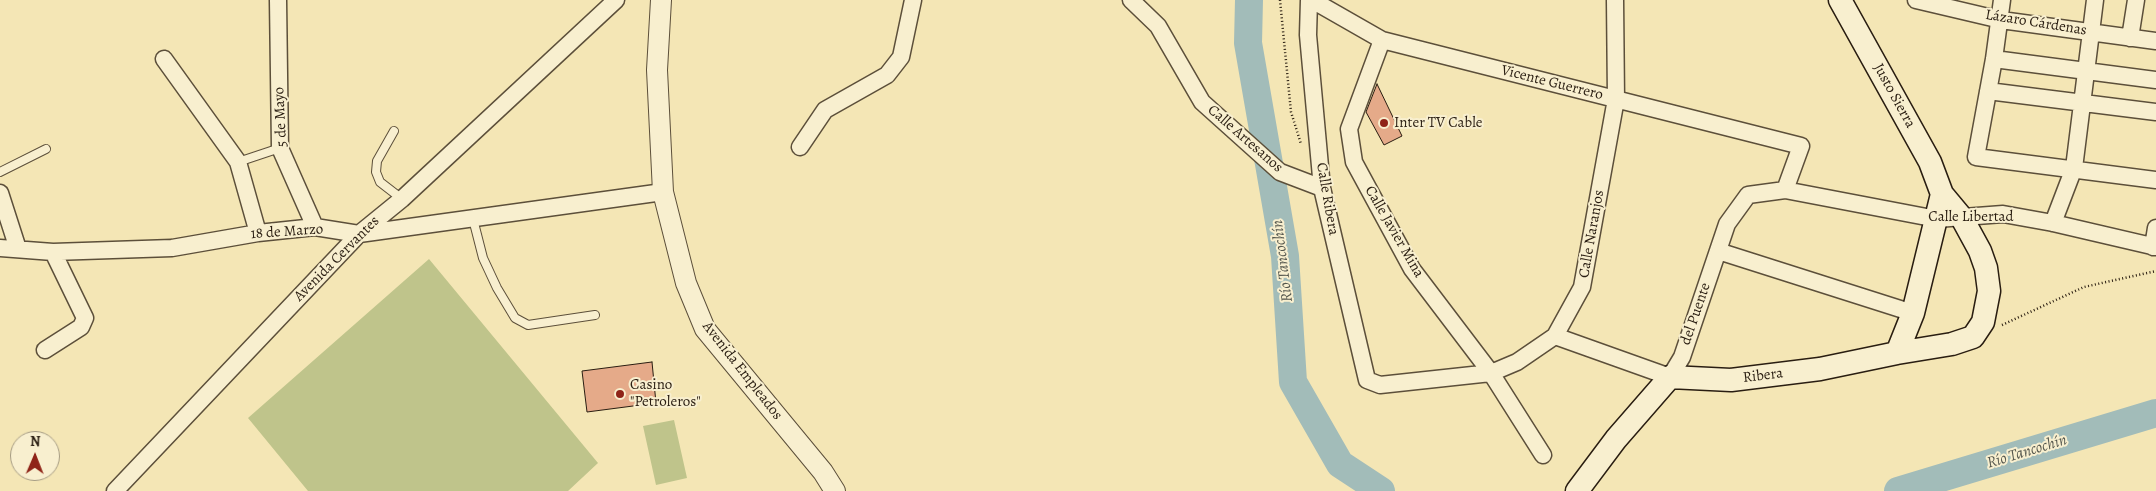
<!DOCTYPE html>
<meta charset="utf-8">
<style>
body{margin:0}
#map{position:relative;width:2156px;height:491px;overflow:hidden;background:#f4e6b5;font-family:Alegreya,serif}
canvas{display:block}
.north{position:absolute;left:10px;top:431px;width:50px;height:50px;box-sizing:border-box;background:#f8efcf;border:1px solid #a59b83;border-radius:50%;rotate:1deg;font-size:14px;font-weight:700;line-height:20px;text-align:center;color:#291d11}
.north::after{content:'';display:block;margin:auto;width:18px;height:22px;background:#8f2418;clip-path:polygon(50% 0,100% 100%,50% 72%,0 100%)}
</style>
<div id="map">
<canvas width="2156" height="491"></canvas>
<div class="north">N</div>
</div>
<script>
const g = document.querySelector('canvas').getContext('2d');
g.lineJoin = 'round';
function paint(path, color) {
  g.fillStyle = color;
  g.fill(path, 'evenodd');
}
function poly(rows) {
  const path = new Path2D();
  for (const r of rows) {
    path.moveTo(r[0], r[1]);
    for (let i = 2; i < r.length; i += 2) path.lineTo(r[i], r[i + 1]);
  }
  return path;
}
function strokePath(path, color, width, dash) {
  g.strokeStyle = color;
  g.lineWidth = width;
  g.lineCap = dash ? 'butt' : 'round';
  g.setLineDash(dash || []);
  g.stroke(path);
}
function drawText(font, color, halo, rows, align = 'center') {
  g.font = font + ' Alegreya,serif';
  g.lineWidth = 4;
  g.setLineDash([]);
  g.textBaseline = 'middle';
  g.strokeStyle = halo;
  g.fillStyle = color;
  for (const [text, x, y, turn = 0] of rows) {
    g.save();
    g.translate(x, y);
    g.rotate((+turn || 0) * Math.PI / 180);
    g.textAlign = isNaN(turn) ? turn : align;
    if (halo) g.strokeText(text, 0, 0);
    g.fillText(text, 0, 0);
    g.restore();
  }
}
paint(poly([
 [429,259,598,463,568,491,308,491,248,418],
 [674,420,687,478,656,485,643,426]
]), '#bfc48b');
strokePath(poly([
 [1249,0,1248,43,1285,256,1293,382,1340,464,1381,491],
 [1898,491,2156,413]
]), '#a2bcb9', 28);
const building = poly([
 [1377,84,1402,136,1384,145,1366,112,1377,84],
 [652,362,656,403,587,412,582,371,652,362]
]);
paint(building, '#e5aa89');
strokePath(building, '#291d11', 1);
const service = poly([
 [394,131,377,161,376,172,380,182,402,199],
 [238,162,280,148],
 [0,172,46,149],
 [473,219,483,258,497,288,515,318,528,325,595,315]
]);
const minor = poly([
 [278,0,280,148,315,227],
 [1131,0,1158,26,1202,102,1280,172,1322,188],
 [1309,0,1308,35,1322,188,1367,380,1380,385,1491,373,1517,362,1555,336,1582,287,1616,99,1615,0],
 [1312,0,1382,40,1801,146,1785,190,1748,195,1727,224,1682,357,1670,377,1555,336],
 [1916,0,2001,20,2156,41],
 [2002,0,1994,59,1976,157,2156,180],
 [2130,38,2136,0],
 [1382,40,1349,129,1354,162,1412,269,1491,373,1543,455],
 [164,59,238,162,258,233],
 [1994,59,2156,80],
 [1988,91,2156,112],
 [800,147,825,110,887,75,901,57,913,0],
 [1785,190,1937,219,2003,214,2053,223,2156,247],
 [0,193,18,249],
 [2053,223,2074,168,2095,0],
 [2153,247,2156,228],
 [0,248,53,252,172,248,258,233,315,227,359,234,663,192],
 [1718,251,1913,313],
 [45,350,81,327,85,318,53,252],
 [115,491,359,234,402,199,616,0]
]);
const tertiary = poly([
 [661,0,657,70,663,192,686,283,705,329,823,472,835,491]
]);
const secondary = poly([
 [1897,353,1913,313,1942,194],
 [1577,491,1616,439,1670,377,1731,380,1820,369,1897,353,1952,344,1973,337,1983,322,1989,291,1986,268,1980,251,1962,218,1942,194,1930,162,1840,0]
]);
strokePath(service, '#5c4f3a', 10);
strokePath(minor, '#5c4f3a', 19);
strokePath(tertiary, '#5c4f3a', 22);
strokePath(secondary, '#291d11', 25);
strokePath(poly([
 [1280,0,1291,112,1301,144],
 [2002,325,2084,287,2156,271]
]), '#291d11', 2.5, [1, 2.5]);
strokePath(service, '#f8efcf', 8);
strokePath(minor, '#f8efcf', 16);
strokePath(tertiary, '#f8efcf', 20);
strokePath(secondary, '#f8efcf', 22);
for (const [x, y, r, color] of [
 [1384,123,5,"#8f2418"],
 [620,394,5,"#8f2418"]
]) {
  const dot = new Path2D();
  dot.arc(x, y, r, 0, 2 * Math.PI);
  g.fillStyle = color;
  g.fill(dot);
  strokePath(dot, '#f8efcf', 2);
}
drawText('15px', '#291d11', '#f8efcf', [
 ["Lázaro Cárdenas",2036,23,9],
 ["Vicente Guerrero",1552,83,14],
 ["Justo Sierra",1894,96,61],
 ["5 de Mayo",281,117,-93],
 ["Calle Artesanos",1245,139,41],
 ["Calle Ribera",1327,199,80],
 ["Calle Libertad",1971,217],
 ["18 de Marzo",287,232,-4],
 ["Calle Javier Mina",1394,232,60],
 ["Calle Naranjos",1592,234,-80],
 ["Avenida Cervantes",337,259,-45],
 ["del Puente",1696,314,-71],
 ["Avenida Empleados",742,371,52],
 ["Ribera",1763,376,-7]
]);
drawText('15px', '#291d11', '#f8efcf', [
 ["Inter TV Cable",1394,123],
 ["Casino",630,385],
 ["\"Petroleros\"",630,402]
], 'left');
drawText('italic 16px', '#53554c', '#f8efcf', [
 ["Río Tancochín",1283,261,-97],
 ["Río Tancochín",2027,452,-17]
]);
</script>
